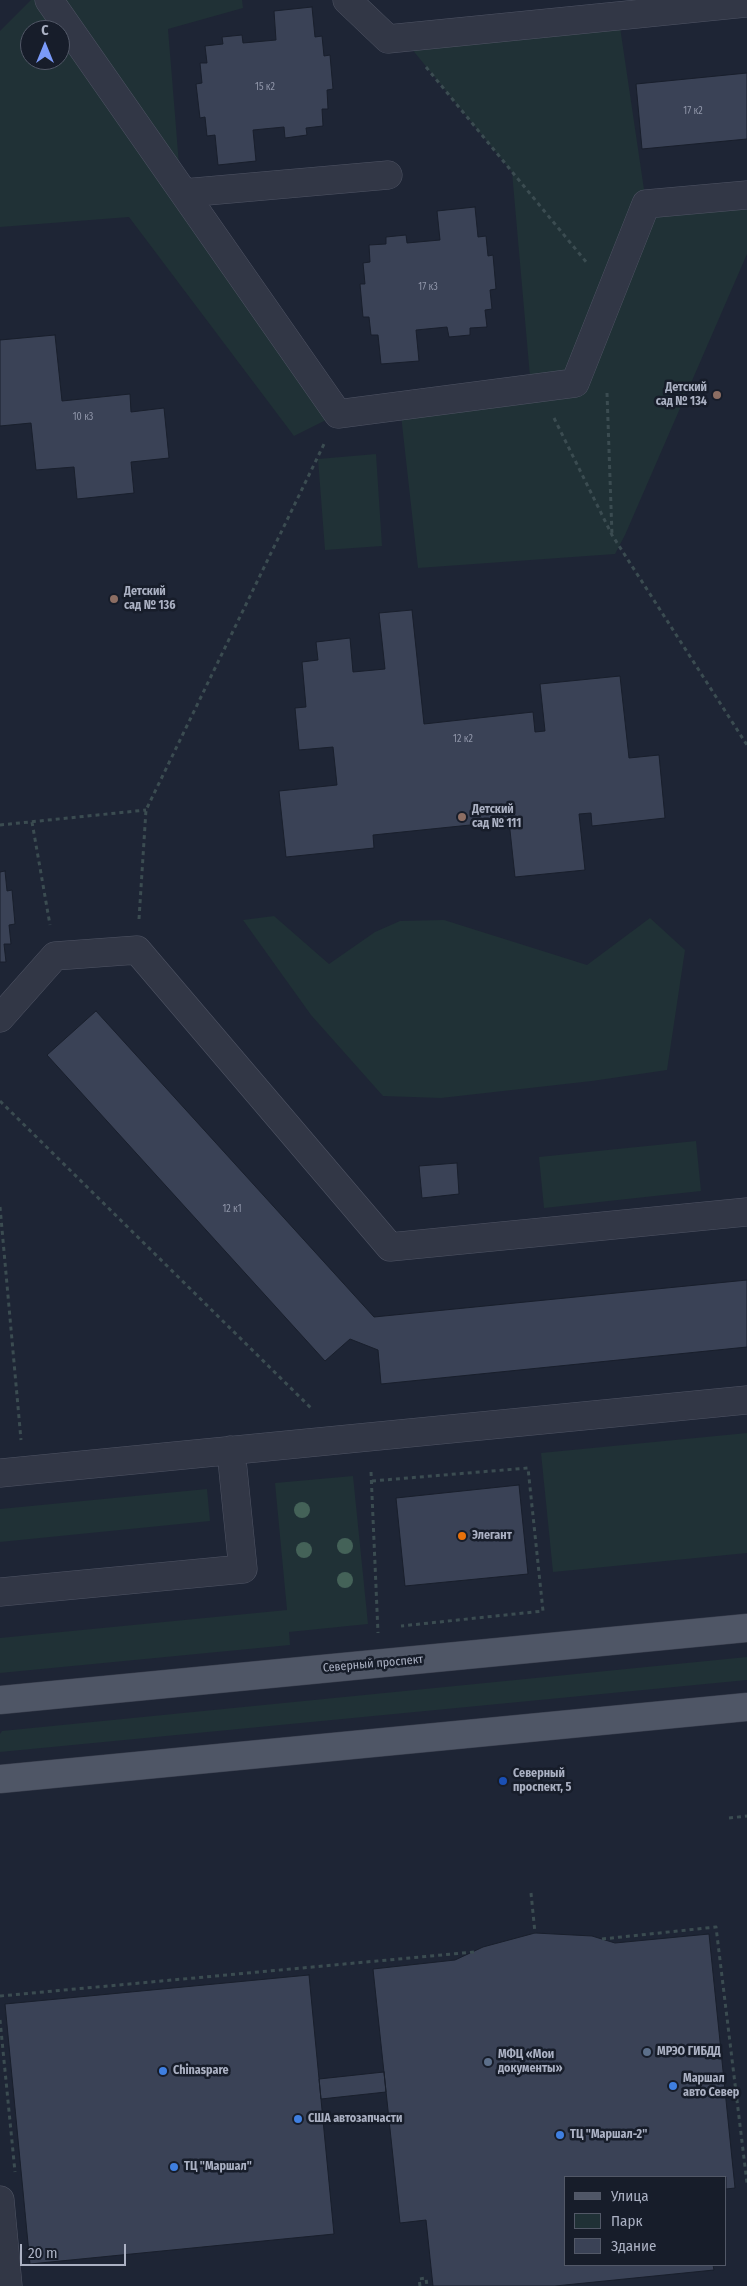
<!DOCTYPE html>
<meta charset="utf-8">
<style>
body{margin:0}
#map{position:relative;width:747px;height:2286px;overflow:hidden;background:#1e2535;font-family:"Fira Sans Condensed",sans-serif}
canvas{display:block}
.legend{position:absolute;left:564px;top:2176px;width:162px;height:90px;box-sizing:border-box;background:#171d2a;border:1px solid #525867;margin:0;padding:6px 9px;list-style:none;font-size:15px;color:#abb1c3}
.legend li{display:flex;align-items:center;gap:10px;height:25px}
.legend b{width:25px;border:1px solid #525867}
.north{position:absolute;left:20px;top:20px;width:50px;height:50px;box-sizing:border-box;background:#171d2a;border:1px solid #525867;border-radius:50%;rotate:0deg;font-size:14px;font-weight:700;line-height:20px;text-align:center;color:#abb1c3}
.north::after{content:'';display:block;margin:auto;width:18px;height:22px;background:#7a9af9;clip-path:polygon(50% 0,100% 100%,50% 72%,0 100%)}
.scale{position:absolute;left:20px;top:2244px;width:106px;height:22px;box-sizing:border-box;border:2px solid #abb1c3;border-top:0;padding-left:6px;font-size:15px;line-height:18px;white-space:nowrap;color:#abb1c3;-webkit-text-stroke:4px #171d2a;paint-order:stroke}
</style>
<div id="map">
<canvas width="747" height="2286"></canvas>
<ul class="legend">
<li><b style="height:6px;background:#4f5666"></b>Улица</li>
<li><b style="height:14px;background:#203136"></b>Парк</li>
<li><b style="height:14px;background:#3a4256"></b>Здание</li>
</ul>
<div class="north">С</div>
<div class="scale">20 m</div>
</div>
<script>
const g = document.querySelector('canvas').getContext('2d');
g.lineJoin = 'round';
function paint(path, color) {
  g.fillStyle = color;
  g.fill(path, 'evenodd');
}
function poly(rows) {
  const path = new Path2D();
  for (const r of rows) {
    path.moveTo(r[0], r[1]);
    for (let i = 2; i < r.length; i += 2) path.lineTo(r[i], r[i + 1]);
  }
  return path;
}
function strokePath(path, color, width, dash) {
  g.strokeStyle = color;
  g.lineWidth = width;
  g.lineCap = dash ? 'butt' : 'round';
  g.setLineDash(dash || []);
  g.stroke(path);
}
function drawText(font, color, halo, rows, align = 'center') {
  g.font = font + ' "Fira Sans Condensed",sans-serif';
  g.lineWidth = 5;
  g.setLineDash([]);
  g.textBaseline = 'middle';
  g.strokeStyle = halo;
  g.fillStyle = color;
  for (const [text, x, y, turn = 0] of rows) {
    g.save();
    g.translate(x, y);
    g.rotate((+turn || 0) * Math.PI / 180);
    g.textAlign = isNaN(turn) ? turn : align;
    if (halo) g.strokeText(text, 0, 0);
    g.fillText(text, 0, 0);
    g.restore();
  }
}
paint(poly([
 [31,0,242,0,243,8,168,29,181,189,338,414,294,436,129,217,0,227,0,31],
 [30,30,60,30,60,60,30,60],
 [620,27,646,203,747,195,747,254,625,535,615,554,418,568,400,406,531,388,512,172,402,37],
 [376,454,382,546,325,550,318,459],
 [274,916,329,964,375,932,400,921,444,920,587,965,650,918,685,950,667,1070,592,1081,441,1098,383,1096,311,1015,243,920],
 [696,1141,701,1191,544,1208,539,1157],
 [747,1433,747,1553,553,1572,541,1453],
 [353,1476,368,1624,289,1632,290,1645,0,1673,0,1638,287,1610,275,1483],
 [207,1489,210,1521,0,1542,0,1509],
 [747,1657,747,1680,0,1752,0,1734,2,1731]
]), '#203136');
const building = poly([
 [312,7,315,37,322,36,324,56,330,55,333,89,327,90,328,109,322,109,323,126,306,128,307,135,285,138,284,127,253,130,256,161,218,165,215,135,207,136,205,117,200,118,196,84,202,83,200,63,207,63,205,46,223,44,222,37,242,35,243,43,276,40,274,11,312,7],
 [747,73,747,139,642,149,636,84,747,73],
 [475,207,478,237,486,236,488,256,493,255,496,289,490,290,492,309,485,310,487,327,470,328,470,335,449,337,447,327,416,330,419,361,381,364,378,335,371,335,369,317,363,317,360,284,365,284,363,263,370,262,369,245,386,244,386,237,406,235,407,243,440,240,437,211,475,207],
 [55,335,62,401,130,394,131,412,164,408,169,458,131,462,134,493,77,499,74,467,36,470,31,423,0,426,0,340,55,335],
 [412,610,424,724,533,712,535,732,545,731,540,684,620,676,629,758,659,755,665,818,592,826,591,813,579,814,585,870,515,877,509,821,373,835,374,848,286,857,279,791,337,785,333,747,299,750,295,708,306,707,302,662,318,660,316,642,350,638,353,672,385,669,379,613,412,610],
 [5,871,7,891,12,890,15,924,9,925,11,944,4,944,6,962,0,962,0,872,5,871],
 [96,1011,374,1317,747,1280,747,1347,381,1384,378,1350,350,1339,325,1361,47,1055,96,1011],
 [457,1163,459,1194,422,1198,419,1166,457,1163],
 [519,1485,528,1574,405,1586,396,1498,519,1485],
 [535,1933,592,1936,615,1943,709,1934,735,2188,726,2189,726,2177,566,2177,566,2265,713,2265,714,2270,555,2286,433,2286,426,2220,400,2223,373,1969,455,1960,483,1947,535,1933],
 [309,1975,334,2234,30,2264,5,2004,309,1975],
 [384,2072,386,2092,321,2099,319,2079,384,2072]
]);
paint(building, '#3a4256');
strokePath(building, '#191f2c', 1);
const minor = poly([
 [49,0,338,414,575,383,646,204,747,195],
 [347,0,388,39,747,3],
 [184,193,388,175],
 [0,1018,55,956,137,950,390,1247,747,1212],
 [0,1473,747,1400],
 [0,1592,243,1569,231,1450],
 [0,2200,8,2286]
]);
const major = poly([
 [0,1700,747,1628],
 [0,1779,747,1707]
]);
strokePath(minor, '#4f5464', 29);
strokePath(major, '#3b404f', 29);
strokePath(poly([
 [426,67,587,263],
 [607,393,612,535],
 [554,418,612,535,747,745],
 [32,822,50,925],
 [0,825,146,810],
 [139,919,146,810,325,442],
 [0,1101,313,1410],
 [0,1207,21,1440],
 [371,1472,378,1633],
 [372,1481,528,1468,543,1611,401,1626],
 [729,1818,747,1816],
 [531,1893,535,1933],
 [602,1939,716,1927,747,2183],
 [0,1996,474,1952],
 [0,2020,15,2172],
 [420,2286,419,2279,426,2278,427,2286]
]), '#3b4c51', 3, [4, 4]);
strokePath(minor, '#323746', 28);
strokePath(major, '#4f5666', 28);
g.fillStyle = '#446258';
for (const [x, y] of [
 [302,1510],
 [345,1546],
 [304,1550],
 [345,1580]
]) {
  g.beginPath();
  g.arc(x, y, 8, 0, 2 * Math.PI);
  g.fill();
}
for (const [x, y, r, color] of [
 [717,395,5,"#8d6e63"],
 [114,599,5,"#8d6e63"],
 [462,817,5,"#8d6e63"],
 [462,1536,5,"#e8710a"],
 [503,1781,5,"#1a4fb4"],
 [647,2052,5,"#5c6f8a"],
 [488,2062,5,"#5c6f8a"],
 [163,2071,5,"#3f7fe0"],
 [673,2086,5,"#3f7fe0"],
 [298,2119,5,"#3f7fe0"],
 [560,2135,5,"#3f7fe0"],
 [174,2167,5,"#3f7fe0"]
]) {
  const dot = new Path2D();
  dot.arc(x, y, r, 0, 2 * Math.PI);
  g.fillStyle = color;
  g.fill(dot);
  strokePath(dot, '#171d2a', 2);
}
drawText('10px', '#8f95a8', null, [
 ["15 к2",265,87],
 ["17 к2",693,111],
 ["17 к3",428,287],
 ["10 к3",83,417],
 ["12 к2",463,739],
 ["12 к1",232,1209]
]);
drawText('bold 12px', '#abb1c3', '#171d2a', [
 ["Детский",707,388,"right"],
 ["сад № 134",707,402,"right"],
 ["Детский",124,592],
 ["сад № 136",124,606],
 ["Детский",472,810],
 ["сад № 111",472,824],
 ["Элегант",472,1536],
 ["Северный",513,1774],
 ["проспект, 5",513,1788],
 ["МРЭО ГИБДД",657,2052],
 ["МФЦ «Мои",498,2055],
 ["документы»",498,2069],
 ["Chinaspare",173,2071],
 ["Маршал",683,2079],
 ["авто Север",683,2093],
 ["США автозапчасти",308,2119],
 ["ТЦ \"Маршал-2\"",570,2135],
 ["ТЦ \"Маршал\"",184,2167]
], 'left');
drawText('12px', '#abb1c3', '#171d2a', [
 ["Северный проспект",373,1664,-5]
]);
</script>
